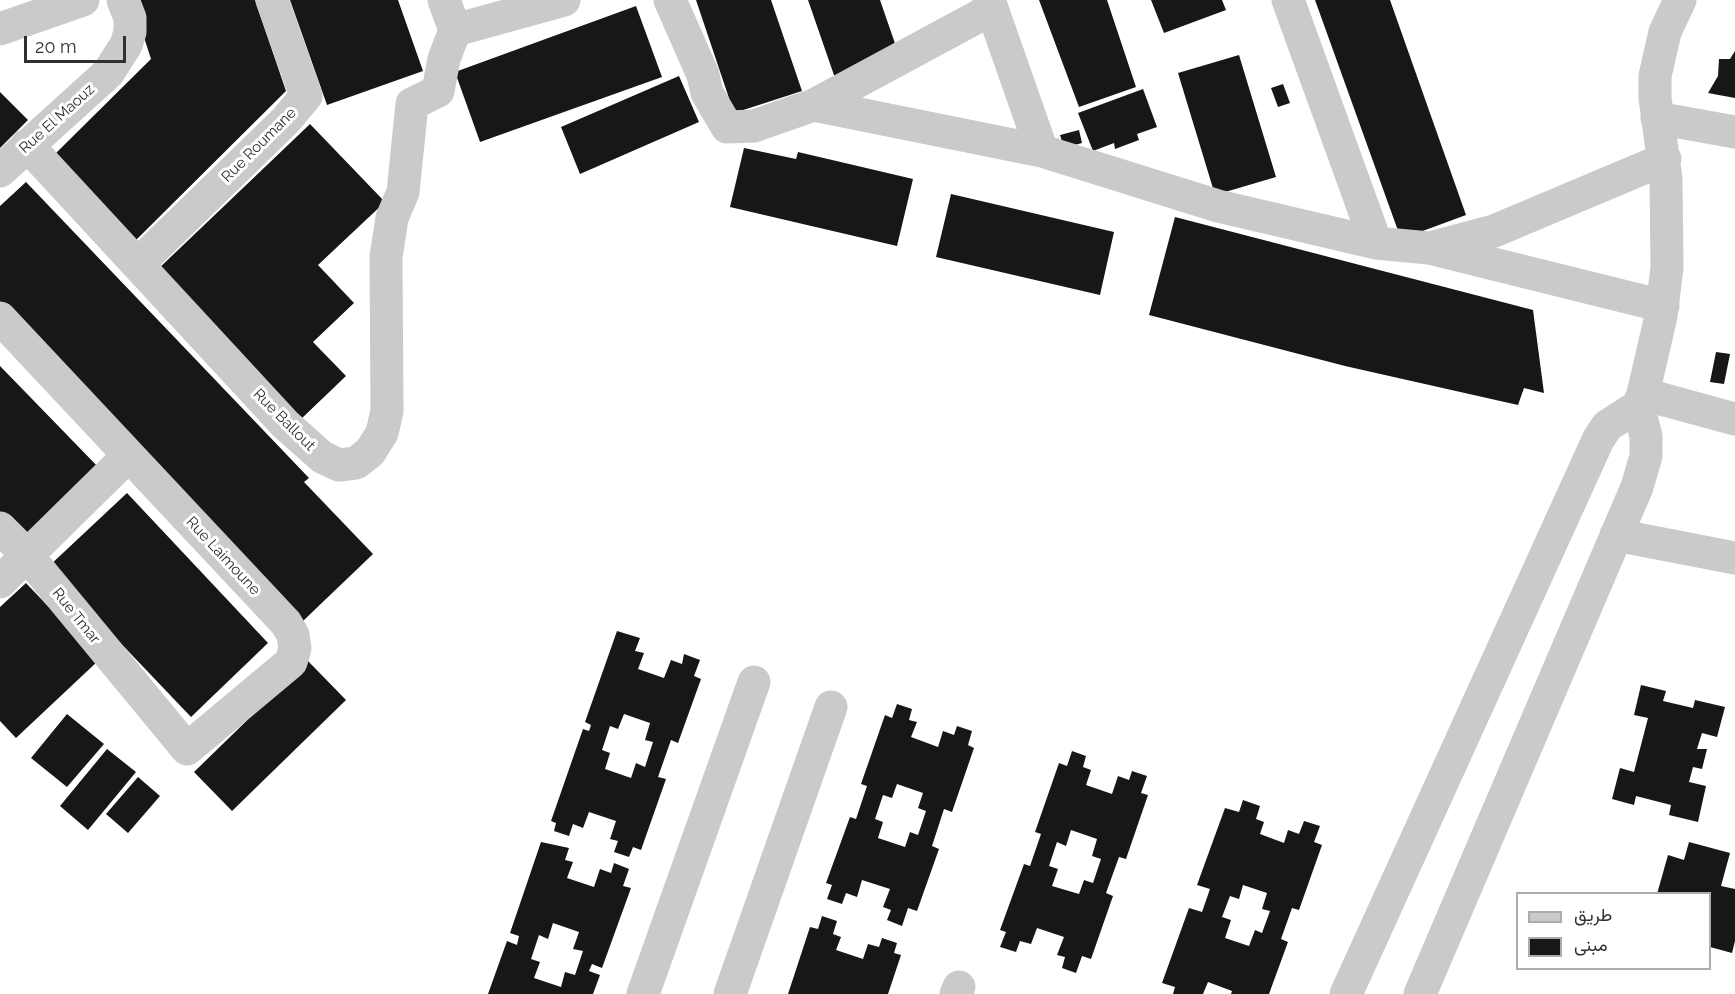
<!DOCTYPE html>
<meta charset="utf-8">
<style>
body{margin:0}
#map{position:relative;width:1735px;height:994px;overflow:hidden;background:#fff;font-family:Raleway,Vazirmatn,sans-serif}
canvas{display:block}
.legend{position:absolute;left:1516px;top:892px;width:195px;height:78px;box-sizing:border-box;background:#fff;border:2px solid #acacac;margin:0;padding:8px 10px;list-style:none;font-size:18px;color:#303030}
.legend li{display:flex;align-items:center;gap:12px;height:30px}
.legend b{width:30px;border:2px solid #acacac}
.scale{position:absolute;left:24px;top:36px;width:102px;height:27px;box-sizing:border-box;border:3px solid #303030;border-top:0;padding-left:8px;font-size:18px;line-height:21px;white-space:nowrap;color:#303030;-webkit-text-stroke:4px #fff;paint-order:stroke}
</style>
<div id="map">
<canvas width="1735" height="994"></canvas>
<ul class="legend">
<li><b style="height:8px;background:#cacaca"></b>طريق</li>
<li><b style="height:16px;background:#171717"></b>مبنى</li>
</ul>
<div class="scale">20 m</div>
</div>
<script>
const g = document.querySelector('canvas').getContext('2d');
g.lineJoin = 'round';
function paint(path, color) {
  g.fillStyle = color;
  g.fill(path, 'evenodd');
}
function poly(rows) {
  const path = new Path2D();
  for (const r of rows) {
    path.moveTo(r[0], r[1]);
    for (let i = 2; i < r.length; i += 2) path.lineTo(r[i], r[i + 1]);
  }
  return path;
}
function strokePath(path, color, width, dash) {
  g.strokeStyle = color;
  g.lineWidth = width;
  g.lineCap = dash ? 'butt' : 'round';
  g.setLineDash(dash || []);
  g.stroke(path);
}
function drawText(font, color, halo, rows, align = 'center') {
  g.font = font + ' Raleway,sans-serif';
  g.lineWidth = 6;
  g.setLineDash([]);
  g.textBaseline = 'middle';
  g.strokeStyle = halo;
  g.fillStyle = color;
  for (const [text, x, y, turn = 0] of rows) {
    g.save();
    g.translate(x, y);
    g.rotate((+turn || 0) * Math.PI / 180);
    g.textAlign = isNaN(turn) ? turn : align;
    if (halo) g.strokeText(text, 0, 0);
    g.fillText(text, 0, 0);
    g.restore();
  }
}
paint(poly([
 [132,0,255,0,286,91,134,242,53,156,151,59],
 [290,0,398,0,423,71,327,105],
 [696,0,771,0,802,91,734,113],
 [808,0,880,0,899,55,835,78],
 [1039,0,1107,0,1136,87,1079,107],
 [1151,0,1222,0,1226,10,1164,33],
 [1315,0,1390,0,1466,215,1401,239],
 [636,6,662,77,480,142,455,72],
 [1735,51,1735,98,1708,93,1718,76,1719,59,1730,59],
 [1239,55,1276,177,1215,195,1178,73],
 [679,76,699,122,580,174,561,127],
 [1283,84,1290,103,1278,107,1271,88],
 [1143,89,1157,127,1137,134,1139,140,1115,149,1114,143,1093,151,1078,113],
 [0,92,28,120,0,148],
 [310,124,385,202,318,265,354,303,313,342,346,376,300,420,156,271],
 [1079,130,1082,143,1064,148,1060,135],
 [744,148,796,159,798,152,913,179,897,246,730,207],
 [26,182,309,478,304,482,373,554,303,621,0,305,0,206],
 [951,194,1114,232,1100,295,936,257],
 [1175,217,1533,310,1544,393,1524,388,1518,405,1345,366,1149,315],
 [1716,352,1730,354,1724,384,1710,382],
 [0,366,102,471,27,543,0,515],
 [127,493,268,643,191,717,48,567],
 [26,583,99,660,16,738,0,721,0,607],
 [617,631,640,638,635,651,644,653,638,669,664,678,671,660,682,664,684,654,700,660,694,676,701,679,678,743,671,740,658,777,666,779,641,850,633,847,629,857,614,852,618,841,610,839,616,821,589,812,583,828,573,824,569,836,554,831,556,823,551,821,583,729,589,731,591,725,585,722],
 [624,714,650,723,645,740,653,742,645,767,636,763,631,778,605,769,610,753,602,750,610,726,618,729],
 [308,661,346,700,232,811,194,772],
 [1641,685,1666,691,1663,701,1693,708,1695,700,1725,707,1717,737,1702,733,1697,749,1707,749,1702,769,1693,767,1689,782,1706,786,1698,822,1669,815,1671,805,1636,796,1634,805,1612,799,1620,768,1634,772,1648,718,1634,715],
 [897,704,912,709,909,720,917,722,911,737,938,747,943,731,954,735,957,726,972,731,968,745,974,748,952,812,944,809,932,846,939,849,917,911,908,908,902,926,887,920,891,910,883,907,890,889,862,880,857,897,846,893,842,904,827,899,832,885,826,883,850,817,856,819,867,786,861,784,885,715,892,718],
 [897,784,923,793,918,808,926,811,918,835,910,832,905,847,878,838,883,822,875,819,883,795,892,798],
 [67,714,104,744,67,787,31,758],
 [107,749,136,772,88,830,60,806],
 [1072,751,1086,756,1083,767,1091,770,1086,785,1112,794,1118,776,1129,780,1132,771,1147,776,1141,793,1148,795,1126,859,1119,857,1106,893,1113,896,1091,959,1082,956,1076,973,1062,968,1065,957,1057,955,1064,937,1037,928,1031,944,1020,941,1016,952,1000,947,1006,932,1000,930,1024,864,1030,866,1041,834,1035,832,1059,763,1067,766],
 [1071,830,1097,839,1092,856,1101,859,1093,883,1084,880,1079,894,1052,886,1058,869,1049,866,1057,842,1066,846],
 [138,777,160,796,128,833,106,814],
 [1243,800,1260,806,1256,819,1264,822,1260,834,1284,843,1288,830,1299,834,1304,821,1320,826,1314,842,1322,845,1299,910,1292,908,1281,939,1288,942,1269,994,1231,994,1232,991,1208,982,1203,994,1173,994,1175,987,1162,983,1189,908,1202,912,1210,889,1197,885,1225,808,1239,812],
 [1243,885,1267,893,1262,909,1270,911,1262,933,1255,930,1249,946,1225,938,1231,920,1222,917,1230,896,1239,899],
 [541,842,569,848,565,860,573,862,567,878,594,887,600,869,611,873,614,863,629,869,623,886,631,888,602,968,592,964,589,971,600,975,593,994,488,994,507,941,517,945,519,936,510,933],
 [553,923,579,932,573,949,583,951,575,975,565,972,561,987,534,978,540,962,531,959,539,935,548,939],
 [1689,842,1730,853,1721,886,1735,889,1735,941,1732,953,1710,947,1710,894,1657,894,1668,855,1684,860],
 [822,916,837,921,833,934,841,937,836,950,863,959,868,944,879,947,882,938,897,943,894,953,901,955,888,994,788,994,810,927,818,929]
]), '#171717');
strokePath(poly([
 [444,0,455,30],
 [670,0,703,75,707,93,727,127,754,126,814,105,1042,151,1218,206,1376,243,1429,248,1663,306],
 [989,0,1042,151],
 [1288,0,1376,243],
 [0,29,83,0],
 [455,30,564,0],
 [814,105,992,9],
 [1657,118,1735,132],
 [27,145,285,424,322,457,339,465,356,463,370,452,382,433,387,411,386,257,392,218,403,192,412,104,438,91,444,59,455,30],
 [0,171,108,73,126,45,130,32,130,18,123,0],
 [1434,247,1494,231,1665,159],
 [138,264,286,120,306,96,272,0],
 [0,318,286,623,293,635,295,648,291,662,187,749,26,554,0,528],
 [1643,394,1735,419],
 [1616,535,1735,558],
 [0,582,128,456],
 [643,994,754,682],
 [730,994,831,707],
 [956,994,959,987],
 [1346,994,1598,440,1607,426,1638,406,1643,394,1661,316,1667,268,1666,179,1655,98,1655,76,1665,32,1680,0],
 [1420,994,1637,487,1646,456,1646,436,1638,406]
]), '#cacaca', 33);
drawText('15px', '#303030', '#fff', [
 ["Rue El Maouz",57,119,-42],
 ["Rue Roumane",259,145,-45],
 ["Rue Ballout",284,420,45],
 ["Rue Laimoune",223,556,47],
 ["Rue Tmar",76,616,51]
]);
</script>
